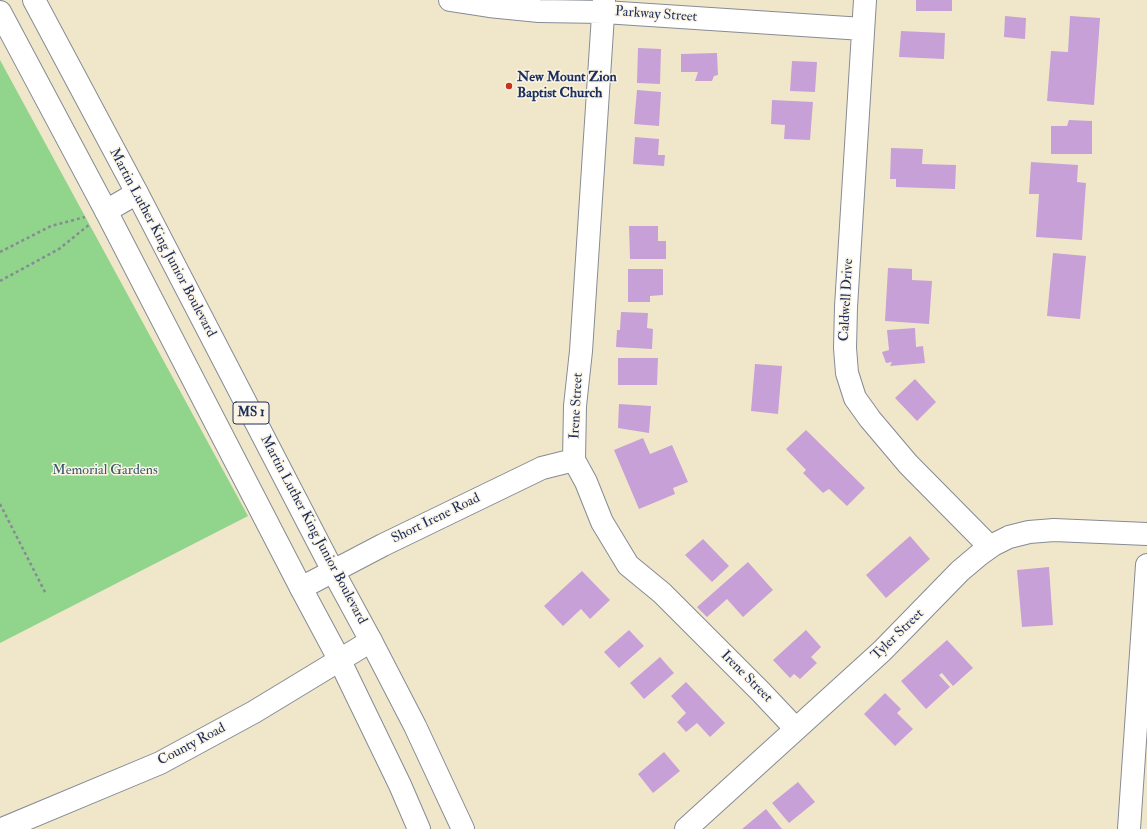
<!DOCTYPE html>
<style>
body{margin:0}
canvas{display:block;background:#f0e7ca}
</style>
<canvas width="1147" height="829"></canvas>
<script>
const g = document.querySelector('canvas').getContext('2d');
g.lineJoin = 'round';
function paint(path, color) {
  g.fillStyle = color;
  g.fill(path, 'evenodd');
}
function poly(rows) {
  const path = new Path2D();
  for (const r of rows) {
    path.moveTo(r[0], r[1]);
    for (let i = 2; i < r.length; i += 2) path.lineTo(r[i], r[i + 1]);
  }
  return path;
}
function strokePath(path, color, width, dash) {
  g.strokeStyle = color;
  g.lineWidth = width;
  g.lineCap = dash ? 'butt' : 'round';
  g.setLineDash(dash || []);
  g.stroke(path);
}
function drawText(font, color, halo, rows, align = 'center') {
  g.font = font + ' "IM FELL Double Pica",serif';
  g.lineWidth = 3;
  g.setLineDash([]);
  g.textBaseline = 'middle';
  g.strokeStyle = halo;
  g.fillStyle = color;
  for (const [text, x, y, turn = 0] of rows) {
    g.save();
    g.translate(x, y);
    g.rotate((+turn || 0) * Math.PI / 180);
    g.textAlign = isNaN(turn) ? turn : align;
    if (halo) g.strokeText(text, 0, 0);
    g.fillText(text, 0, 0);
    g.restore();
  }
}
paint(poly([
 [0,60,248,516,0,643]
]), '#91d48c');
paint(poly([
 [916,0,952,0,952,11,916,11],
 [1005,16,1026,18,1025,39,1004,37],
 [1070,16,1100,18,1094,105,1047,101,1051,51,1068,52],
 [901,31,945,33,944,59,899,57],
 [638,48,661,49,660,84,637,83],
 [717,53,718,75,714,76,712,81,695,81,698,72,681,72,681,54],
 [792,61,817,62,815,92,790,91],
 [637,90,661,92,659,126,634,124],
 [772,100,813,102,810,140,784,139,785,125,771,124],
 [1069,120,1092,121,1092,154,1051,154,1051,126,1067,126],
 [635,137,659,139,658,155,665,155,664,166,633,164],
 [891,148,923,149,922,164,956,165,955,189,896,187,896,179,890,179],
 [1031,162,1078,165,1077,182,1086,183,1082,240,1036,237,1039,194,1029,194],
 [629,226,658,226,658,241,666,241,666,259,630,259],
 [1053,253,1086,256,1080,319,1047,316],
 [888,268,912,269,912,280,932,281,929,324,885,321],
 [628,269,663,269,663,295,650,296,650,302,628,302],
 [621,312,648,313,647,328,653,329,652,349,616,347,617,330,620,330],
 [915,328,916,347,923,346,925,363,890,366,892,362,886,363,882,352,889,350,887,330],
 [618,358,658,358,657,385,618,385],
 [755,364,782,366,778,414,751,411],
 [915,379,936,402,917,421,895,398],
 [619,404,651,406,649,433,618,428],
 [806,430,865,488,847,506,829,489,823,493,803,473,806,470,786,449],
 [643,438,650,454,672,445,688,482,673,488,675,494,639,509,614,450],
 [910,536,930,559,886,598,866,575],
 [703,539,729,566,712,582,685,555],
 [748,562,773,590,743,617,727,599,707,617,697,607],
 [1049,567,1053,625,1022,627,1017,570],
 [582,571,610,600,590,619,581,609,563,626,544,606],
 [629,630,644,646,619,668,604,652],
 [806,630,821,647,811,657,817,663,800,679,794,674,790,678,773,660],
 [947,640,973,668,953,686,942,673,939,675,950,687,926,709,901,681],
 [660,657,674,673,644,699,630,683],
 [686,682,725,723,710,737,697,723,686,732,677,722,686,713,671,696],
 [885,693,901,709,897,713,913,729,895,746,864,714],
 [664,752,680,771,653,793,638,774],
 [798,782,815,802,789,823,772,803],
 [766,809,782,829,742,829]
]), '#c7a0d7');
const minor = poly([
 [450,0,489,6,539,11,604,12,863,29],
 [604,0,581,351,575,406,574,460,586,482,602,522,628,565,662,593,761,692,795,728],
 [865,0,846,307,845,348,847,373,855,398,870,419,908,464,990,547],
 [106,211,137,193],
 [301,588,383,545,542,468,574,460],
 [2,829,160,763,254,712,371,641],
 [686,829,882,651,960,571,979,555,993,545,1009,537,1029,532,1054,530,1147,534]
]);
const major = poly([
 [34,0,137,193,333,571,371,641,415,726,463,829],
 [0,12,106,211,301,588,339,659,400,785,419,829],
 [1129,829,1147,565]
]);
strokePath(minor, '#868b94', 24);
strokePath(major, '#868b94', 24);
strokePath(poly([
 [0,252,51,226,85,217],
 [0,281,59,249,90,224],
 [0,504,46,594]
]), '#868b94', 2.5, [3, 3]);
strokePath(minor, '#fff', 22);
strokePath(major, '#fff', 22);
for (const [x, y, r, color] of [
 [509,86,4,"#c8321e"]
]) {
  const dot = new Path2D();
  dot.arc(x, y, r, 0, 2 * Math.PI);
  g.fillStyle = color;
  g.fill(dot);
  strokePath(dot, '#fcf5e5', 1.5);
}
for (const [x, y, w] of [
 [251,413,36]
]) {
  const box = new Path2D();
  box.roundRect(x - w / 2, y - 11, w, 22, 3);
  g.fillStyle = '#fcf5e5';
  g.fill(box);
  strokePath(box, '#1b2f5e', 1);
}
drawText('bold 13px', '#1b2f5e', null, [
 ["MS 1",251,413]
]);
drawText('14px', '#1b2f5e', '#fcf5e5', [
 ["Parkway Street",656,15,4],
 ["Martin Luther King Junior Boulevard",162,243,62],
 ["Caldwell Drive",847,300,-87],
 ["Irene Street",577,406,-87],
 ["Short Irene Road",436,519,-26],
 ["Martin Luther King Junior Boulevard",313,530,62],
 ["Tyler Street",898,635,-44],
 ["Irene Street",746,677,45],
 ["County Road",192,745,-28]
]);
drawText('bold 14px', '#1b2f5e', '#fcf5e5', [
 ["New Mount Zion",517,78],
 ["Baptist Church",517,94]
], 'left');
drawText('14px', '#38586a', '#fcf5e5', [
 ["Memorial Gardens",105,471]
]);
</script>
